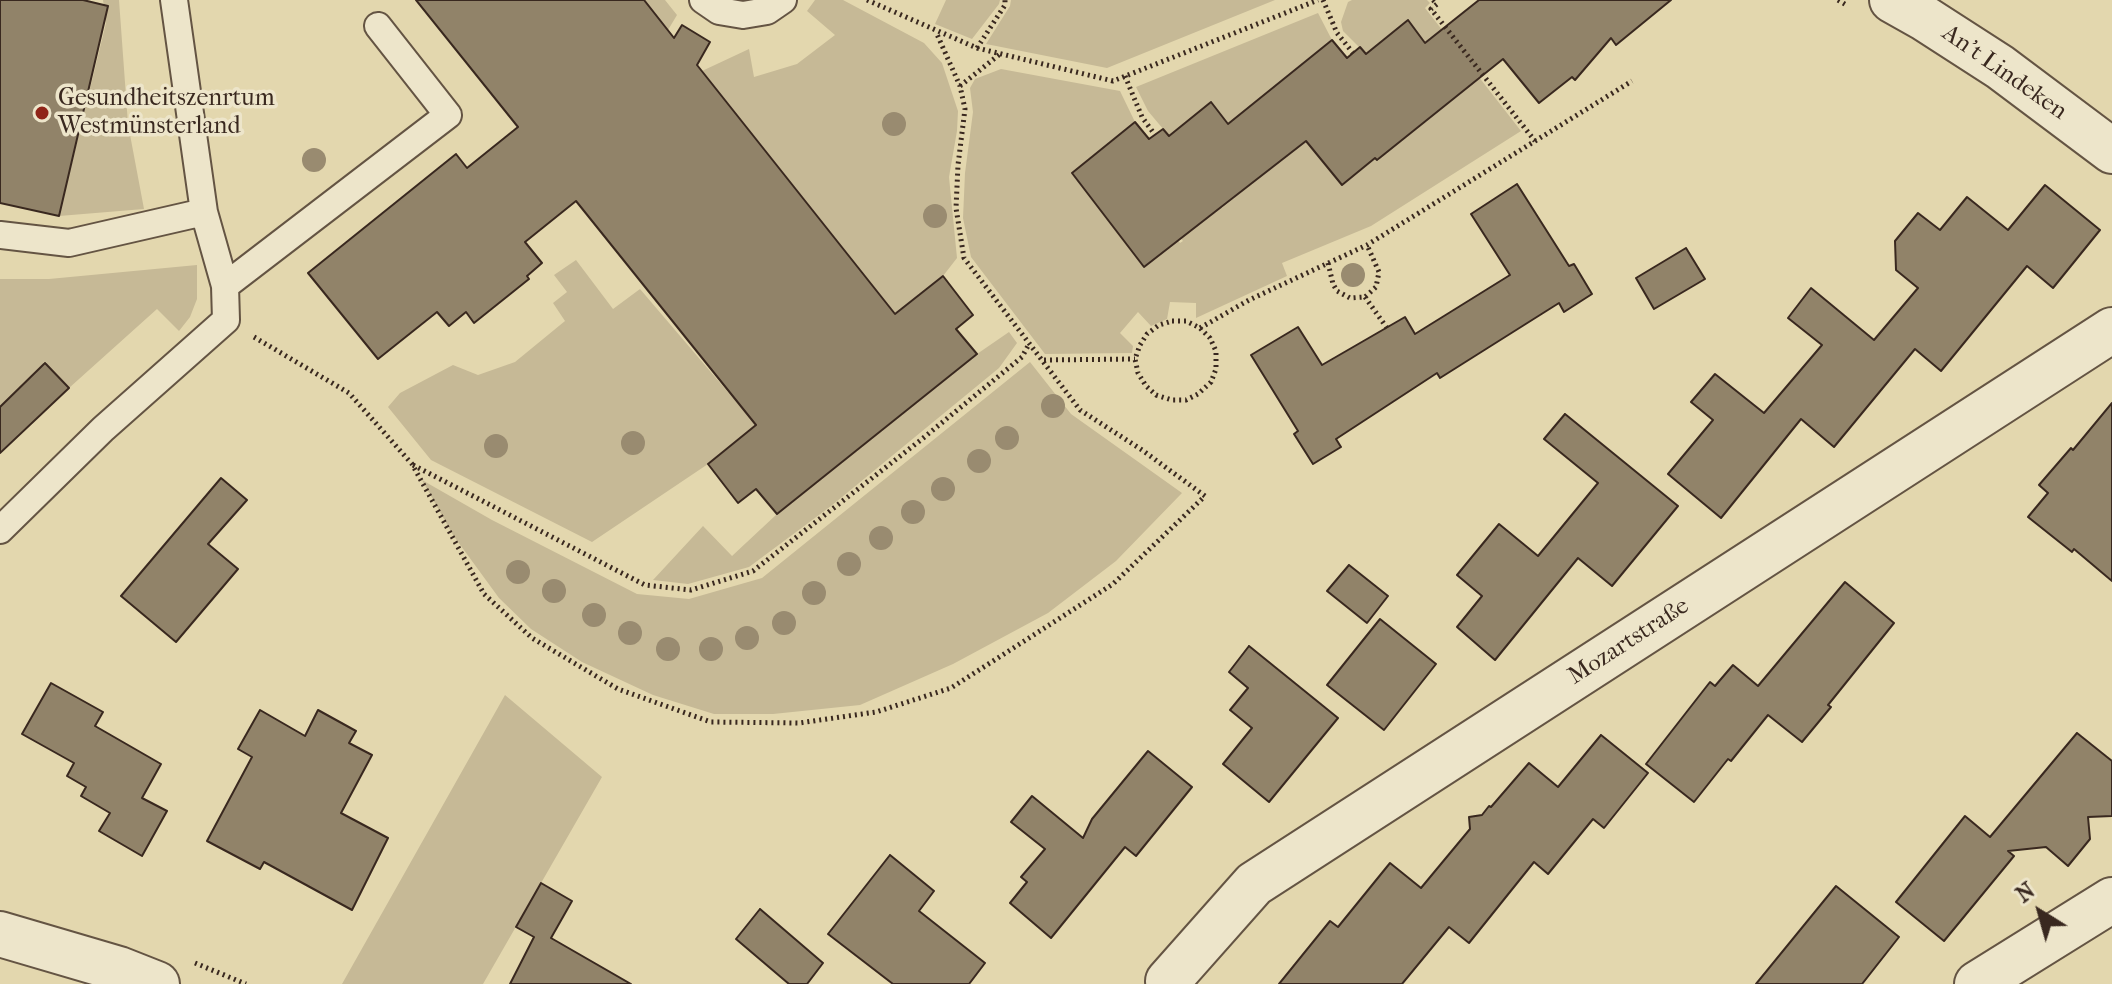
<!DOCTYPE html>
<meta charset="utf-8">
<style>
body{margin:0}
#map{position:relative;width:2112px;height:984px;overflow:hidden;background:#e3d7ae;font-family:"IM FELL French Canon",serif}
canvas{display:block}
.north{position:absolute;left:2000px;top:872px;width:80px;height:80px;-webkit-text-stroke:6px #ede5ca;paint-order:stroke;rotate:323deg;font-size:22px;font-weight:700;line-height:32px;text-align:center;color:#39281f}
.north::after{content:'';display:block;margin:auto;width:28px;height:36px;background:#39281f;clip-path:polygon(50% 0,100% 100%,50% 72%,0 100%)}
</style>
<div id="map">
<canvas width="2112" height="984"></canvas>
<div class="north">N</div>
</div>
<script>
const g = document.querySelector('canvas').getContext('2d');
g.lineJoin = 'round';
function paint(path, color) {
  g.fillStyle = color;
  g.fill(path, 'evenodd');
}
function poly(rows) {
  const path = new Path2D();
  for (const r of rows) {
    path.moveTo(r[0], r[1]);
    for (let i = 2; i < r.length; i += 2) path.lineTo(r[i], r[i + 1]);
  }
  return path;
}
function strokePath(path, color, width, dash) {
  g.strokeStyle = color;
  g.lineWidth = width;
  g.lineCap = dash ? 'butt' : 'round';
  g.setLineDash(dash || []);
  g.stroke(path);
}
function drawText(font, color, halo, rows, align = 'center') {
  g.font = font + ' "IM FELL French Canon",serif';
  g.lineWidth = 7;
  g.setLineDash([]);
  g.textBaseline = 'middle';
  g.strokeStyle = halo;
  g.fillStyle = color;
  for (const [text, x, y, turn = 0] of rows) {
    g.save();
    g.translate(x, y);
    g.rotate((+turn || 0) * Math.PI / 180);
    g.textAlign = isNaN(turn) ? turn : align;
    if (halo) g.strokeText(text, 0, 0);
    g.fillText(text, 0, 0);
    g.restore();
  }
}
paint(poly([
 [103,0,119,0,128,124,144,209,59,216,106,23],
 [644,0,665,0,677,15,668,30],
 [815,0,843,0,924,43,942,63,958,111,957,131,949,177,957,258,943,276,895,314,702,71,749,49,754,77,797,64,835,35,807,11],
 [946,0,1000,0,999,4,972,39,935,24],
 [1011,0,1275,0,1107,68,986,44,1010,6],
 [1352,0,1427,0,1430,3,1425,8,1521,131,1371,226,1282,263,1287,276,1196,318,1196,303,1170,302,1167,319,1151,326,1138,312,1120,333,1133,346,1132,353,1045,354,971,257,963,218,965,173,973,112,970,88,975,79,1001,69,1120,91,1135,122,1072,173,1092,198,1114,217,1109,222,1145,266,1172,232,1180,243,1183,241,1175,231,1216,201,1222,208,1266,172,1250,151,1220,130,1227,123,1211,103,1169,136,1148,111,1136,87,1318,13,1332,40,1269,92,1370,151,1378,161,1380,159,1372,149,1419,126,1464,91,1438,52,1424,43,1408,21,1366,54,1343,31,1341,22,1348,2],
 [576,260,613,309,640,289,756,425,708,464,592,542,431,460,388,407,400,393,453,365,478,375,515,362,565,321,553,303,567,292,554,275],
 [197,265,197,299,190,317,179,331,157,309,69,388,0,407,0,279,49,279],
 [1009,332,1017,343,999,368,831,506,749,567,688,584,653,580,703,526,732,556,777,514,977,354],
 [1030,362,1071,414,1182,493,1116,561,1048,613,953,664,860,705,773,714,714,714,653,695,582,662,531,629,499,598,453,535,422,480,492,520,637,594,689,599,762,578],
 [505,695,602,777,483,984,342,984]
]), '#c6b996');
const building = poly([
 [0,0,83,0,108,6,59,216,0,203,0,0],
 [416,0,644,0,674,38,682,25,710,42,697,65,895,314,943,276,973,315,956,329,977,354,777,514,756,489,738,503,708,464,756,425,576,201,525,242,542,263,527,276,529,279,474,323,466,312,449,326,437,312,378,359,308,273,456,154,467,168,518,127,416,0],
 [1479,0,1671,0,1616,45,1611,38,1575,80,1572,77,1539,103,1503,59,1377,160,1375,158,1342,185,1306,141,1144,267,1072,173,1135,122,1149,139,1163,129,1169,136,1211,102,1228,124,1332,40,1347,58,1360,47,1366,54,1408,20,1425,43,1479,0],
 [1517,184,1569,266,1574,264,1592,294,1564,312,1559,303,1440,378,1437,373,1336,439,1341,447,1313,464,1294,434,1298,431,1251,355,1298,327,1322,365,1405,317,1415,334,1510,275,1471,214,1517,184],
 [2045,185,2100,230,2053,288,2027,266,1941,371,1915,349,1834,447,1801,419,1721,518,1668,474,1713,420,1691,402,1715,374,1764,413,1822,345,1788,318,1811,288,1874,340,1918,288,1896,270,1895,241,1918,213,1940,230,1967,197,2008,230,2045,185],
 [1686,248,1705,279,1654,309,1636,278,1686,248],
 [45,363,69,388,0,453,0,407,45,363],
 [2112,403,2112,581,2074,549,2072,552,2028,517,2048,493,2039,485,2071,448,2073,450,2112,403],
 [1565,414,1678,506,1612,586,1578,558,1495,660,1457,627,1482,596,1457,575,1499,524,1538,556,1598,483,1544,439,1565,414],
 [221,478,247,500,208,544,238,569,176,642,121,596,221,478],
 [1349,565,1388,596,1367,623,1327,591,1349,565],
 [1845,582,1894,623,1828,705,1831,707,1802,742,1768,715,1731,761,1728,759,1694,802,1646,764,1710,682,1715,686,1733,665,1758,686,1845,582],
 [1380,619,1436,664,1384,730,1327,685,1380,619],
 [1249,646,1338,718,1269,802,1223,764,1252,728,1230,710,1248,688,1229,672,1249,646],
 [51,683,103,712,95,726,161,764,142,798,167,811,142,856,99,831,110,813,81,796,86,787,67,776,74,763,22,734,51,683],
 [260,710,305,736,318,710,356,731,349,743,372,755,341,813,388,838,352,910,264,862,260,869,207,841,252,757,238,749,260,710],
 [2077,733,2112,761,2112,816,2088,817,2090,839,2068,866,2046,847,2008,851,2014,856,1944,941,1896,902,1965,816,1990,837,2077,733],
 [1601,735,1648,773,1604,828,1593,819,1548,874,1534,862,1469,943,1449,927,1402,984,1279,984,1330,921,1338,927,1390,863,1421,888,1470,829,1469,817,1482,815,1489,806,1491,807,1529,763,1558,787,1601,735],
 [1148,751,1192,787,1136,856,1125,847,1051,938,1010,903,1027,882,1021,877,1045,849,1011,822,1032,796,1083,838,1092,819,1148,751],
 [890,855,934,891,919,911,985,963,969,984,893,984,828,934,890,855],
 [541,883,572,901,551,938,631,984,510,984,534,937,516,927,541,883],
 [1836,886,1899,937,1862,984,1756,984,1836,886],
 [760,909,823,963,807,984,789,984,736,939,760,909]
]);
paint(building, '#918369');
strokePath(building, '#39281f', 2);
const service = poly([
 [703,0,719,11,743,15,767,11,783,0],
 [0,235,69,243,204,212],
 [225,286,448,115,378,26],
 [0,530,103,429,226,320,225,286,204,212,174,0]
]);
const minor = poly([
 [1892,0,1924,18,2000,67,2112,151],
 [1168,981,1254,884,2112,330],
 [1977,984,2112,900]
]);
const tertiary = poly([
 [0,934,119,969,157,984]
]);
strokePath(service, '#645443', 30);
strokePath(minor, '#645443', 48);
strokePath(tertiary, '#645443', 48);
strokePath(poly([
 [867,0,977,48,1113,81,1318,0],
 [1323,0,1337,33,1353,53],
 [1433,0,1437,4,1431,9,1535,141],
 [1838,0,1848,6],
 [977,48,1005,5,1005,0],
 [1125,76,1142,117,1155,135],
 [960,86,1000,54],
 [1328,263,1333,284,1337,291,1350,298,1365,297,1376,287,1379,272,1367,245],
 [1365,297,1387,328],
 [1172,321,1186,321,1200,328,1210,338,1216,351,1216,369,1211,382,1198,394,1186,400,1172,400,1156,395,1146,386,1138,373,1135,359,1140,345,1147,334,1159,325,1172,321],
 [1200,328,1249,300,1367,245,1632,81],
 [254,337,349,393,412,464,484,594,532,638,618,689,711,722,799,723,876,712,951,688,1113,584,1205,496,1142,450,1080,410,964,258,956,208,958,165,965,109,960,86,936,32],
 [1044,360,1135,359],
 [413,465,645,585,691,590,753,571,922,439,1022,357,1029,344],
 [195,963,246,984]
]), '#39281f', 5, [2, 4]);
strokePath(service, '#ede5ca', 26);
strokePath(minor, '#ede5ca', 44);
strokePath(tertiary, '#ede5ca', 44);
g.fillStyle = '#998b70';
for (const [x, y] of [
 [894,124],
 [314,160],
 [935,216],
 [1353,275],
 [1053,406],
 [1007,438],
 [633,443],
 [496,446],
 [979,461],
 [943,489],
 [913,512],
 [881,538],
 [849,564],
 [518,572],
 [554,591],
 [814,593],
 [594,615],
 [784,623],
 [630,633],
 [747,638],
 [668,649],
 [711,649]
]) {
  g.beginPath();
  g.arc(x, y, 12, 0, 2 * Math.PI);
  g.fill();
}
for (const [x, y, r, color] of [
 [42,113,8,"#8f2418"]
]) {
  const dot = new Path2D();
  dot.arc(x, y, r, 0, 2 * Math.PI);
  g.fillStyle = color;
  g.fill(dot);
  strokePath(dot, '#ede5ca', 3);
}
drawText('24px', '#39281f', '#ede5ca', [
 ["An't Lindeken",2004,73,35],
 ["Mozartstraße",1629,642,-33]
]);
drawText('24px', '#39281f', '#ede5ca', [
 ["Gesundheitszenrtum",58,99],
 ["Westmünsterland",58,127]
], 'left');
</script>
